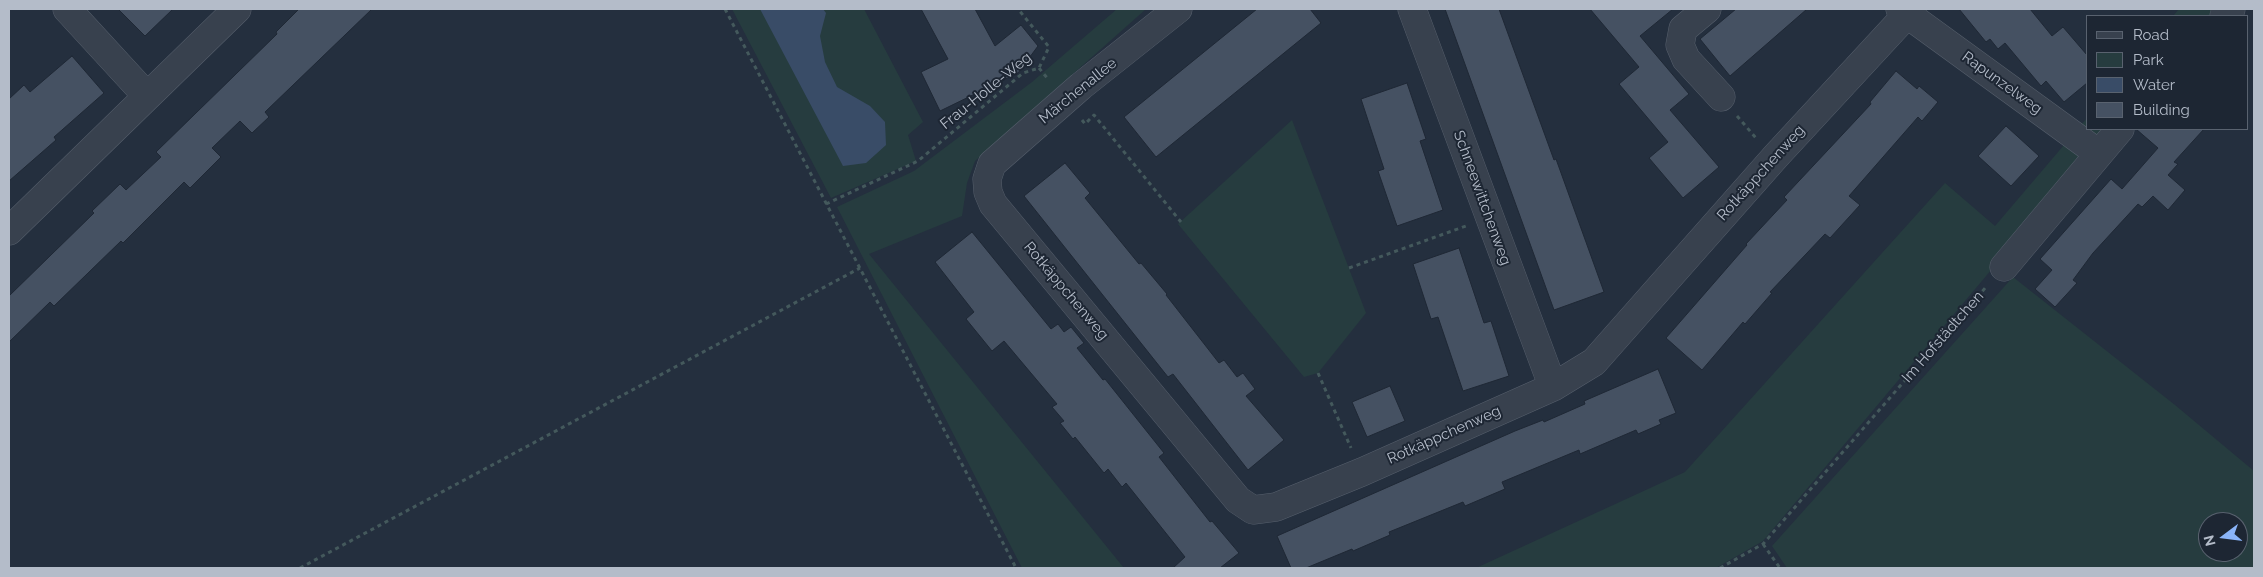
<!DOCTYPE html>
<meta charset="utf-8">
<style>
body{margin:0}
#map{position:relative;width:2263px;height:577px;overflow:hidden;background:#242f3e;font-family:Raleway,sans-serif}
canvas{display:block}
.frame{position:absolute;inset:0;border:10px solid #b4bcc9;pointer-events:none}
.legend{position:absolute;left:2086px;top:15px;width:162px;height:115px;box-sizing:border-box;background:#1d2633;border:1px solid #59626f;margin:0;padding:6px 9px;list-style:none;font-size:15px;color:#b4bcc9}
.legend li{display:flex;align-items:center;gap:10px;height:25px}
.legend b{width:25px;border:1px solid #59626f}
.north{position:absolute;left:2198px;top:512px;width:50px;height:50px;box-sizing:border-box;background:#1d2633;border:1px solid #59626f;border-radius:50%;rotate:255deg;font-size:14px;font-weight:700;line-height:20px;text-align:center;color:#b4bcc9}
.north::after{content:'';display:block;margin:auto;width:18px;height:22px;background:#8ab4f8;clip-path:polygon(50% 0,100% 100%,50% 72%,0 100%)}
</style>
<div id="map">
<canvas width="2263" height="577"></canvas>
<div class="frame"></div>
<ul class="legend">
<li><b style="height:6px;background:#38414e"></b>Road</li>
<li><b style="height:14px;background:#263c3f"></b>Park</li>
<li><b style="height:14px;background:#394c67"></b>Water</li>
<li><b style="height:14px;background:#455162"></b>Building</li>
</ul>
<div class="north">N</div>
</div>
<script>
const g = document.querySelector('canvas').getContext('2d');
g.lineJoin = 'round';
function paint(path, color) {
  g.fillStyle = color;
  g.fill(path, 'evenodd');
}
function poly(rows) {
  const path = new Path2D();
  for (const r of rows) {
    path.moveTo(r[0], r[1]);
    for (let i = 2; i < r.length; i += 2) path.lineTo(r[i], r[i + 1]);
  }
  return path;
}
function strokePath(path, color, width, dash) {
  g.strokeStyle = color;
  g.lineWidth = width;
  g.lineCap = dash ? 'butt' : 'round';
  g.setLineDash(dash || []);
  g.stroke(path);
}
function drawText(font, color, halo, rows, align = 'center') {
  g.font = font + ' Raleway,sans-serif';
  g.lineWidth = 4;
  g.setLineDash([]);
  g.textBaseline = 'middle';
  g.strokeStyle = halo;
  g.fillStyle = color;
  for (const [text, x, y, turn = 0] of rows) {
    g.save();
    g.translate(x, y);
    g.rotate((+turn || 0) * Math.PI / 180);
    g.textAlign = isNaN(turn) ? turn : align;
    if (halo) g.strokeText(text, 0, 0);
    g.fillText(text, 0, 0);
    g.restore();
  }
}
paint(poly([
 [732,9,864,9,923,122,908,135,916,161,831,198],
 [1117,9,1146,9,975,161,967,183,962,216,869,254,1124,568,1022,568,837,207,914,171,1032,82],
 [2179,9,2217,9,2210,16,2173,16],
 [2087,118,2087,129,2105,129,1997,263,1763,541,1716,568,1476,568,1685,472,1945,183,1995,226],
 [1292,120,1366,313,1318,373,1304,377,1178,224],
 [2013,277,2175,405,2254,471,2254,568,1787,568,1772,546],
 [2208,522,2238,522,2238,552,2208,552]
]), '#263c3f');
paint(poly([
 [760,9,823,9,826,13,820,36,825,62,837,87,870,106,885,122,886,145,866,163,843,166]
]), '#394c67');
const building = poly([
 [118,9,173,9,145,36,118,9],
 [299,9,372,9,265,112,269,117,252,133,240,121,212,148,221,157,190,188,184,182,123,243,121,241,54,306,50,302,9,342,9,296,94,213,92,211,120,184,126,190,161,157,156,152,277,34,276,32,299,9],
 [921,9,975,9,995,46,1021,25,1038,46,1018,73,940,111,921,72,948,59,921,9],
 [1257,9,1310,9,1321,23,1156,157,1124,117,1257,9],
 [1445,9,1499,9,1554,160,1556,159,1604,292,1554,310,1445,9],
 [1590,9,1673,9,1640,36,1689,94,1670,110,1719,167,1683,198,1649,158,1668,142,1619,84,1639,67,1590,9],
 [1736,9,1807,9,1730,76,1700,39,1736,9],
 [1959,9,2030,9,2052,36,2063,27,2087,55,2087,83,2064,102,2046,81,2041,86,2005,43,1998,49,1990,39,1986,42,1959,9],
 [72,56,104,93,54,137,56,140,9,181,9,99,24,85,30,92,72,56],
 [1896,71,1917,89,1919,86,1938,102,1922,121,1918,117,1849,196,1860,205,1830,238,1825,234,1770,292,1772,293,1745,324,1743,322,1702,370,1666,338,1747,245,1746,244,1787,200,1784,197,1871,104,1870,102,1896,71],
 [1407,83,1426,139,1420,141,1443,210,1397,226,1378,171,1384,169,1361,99,1407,83],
 [2006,126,2039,156,2011,186,1978,156,2006,126],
 [2136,129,2204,129,2174,162,2178,164,2168,175,2185,190,2168,210,2153,196,2142,207,2138,204,2093,253,2073,280,2077,283,2055,307,2035,289,2052,270,2040,259,2111,179,2122,189,2158,148,2136,129],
 [1065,163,1090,193,1085,198,1139,264,1141,263,1167,294,1166,295,1219,363,1224,360,1237,377,1243,373,1255,389,1246,396,1284,440,1248,470,1173,374,1168,377,1024,196,1065,163],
 [972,232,1051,329,1058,324,1064,332,1071,327,1084,343,1077,348,1103,380,1105,379,1164,453,1159,457,1210,522,1212,521,1239,553,1220,568,1173,568,1185,557,1126,483,1122,487,1108,469,1104,473,1075,437,1073,439,1060,423,1064,421,1052,407,1057,404,1004,341,992,351,966,319,974,312,935,262,972,232],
 [1459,248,1484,323,1491,321,1509,376,1463,391,1438,317,1431,319,1413,264,1459,248],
 [1658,369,1676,413,1659,420,1661,424,1638,434,1636,430,1580,454,1579,450,1502,482,1505,489,1465,506,1463,502,1389,532,1390,535,1353,551,1352,549,1306,568,1291,568,1277,536,1515,431,1543,420,1544,422,1585,404,1584,401,1658,369],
 [1390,386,1405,421,1367,437,1352,402,1390,386]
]);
paint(building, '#455162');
strokePath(building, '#1f2835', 1);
const minor = poly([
 [67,9,146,95],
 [1178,9,1081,86,992,164,987,179,988,192,993,204,1238,500,1253,510,1276,507,1362,472,1553,387,1594,362,1776,156,1912,9],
 [1412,9,1553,387],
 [1707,9,1683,29,1680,45,1686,59,1721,97],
 [1900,9,2098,153],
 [2224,16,2231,9],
 [9,231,237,9],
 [2004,267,2120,129]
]);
strokePath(minor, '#565f6c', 29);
strokePath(poly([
 [725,9,1016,568],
 [1039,68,1048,79],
 [1737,116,1756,138],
 [1082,120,1085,124,1094,115,1181,222],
 [826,204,918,161,1023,73,1039,68,1049,47,1018,9],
 [1349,268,1466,226],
 [1318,373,1351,448],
 [1763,544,1780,568],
 [300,568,860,268],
 [1720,568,1763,544,1986,287]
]), '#44595c', 3, [4, 4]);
strokePath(minor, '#38414e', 28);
drawText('15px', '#b4bcc9', '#1d2633', [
 ["Rapunzelweg",2002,83,36],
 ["Frau-Holle-Weg",986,91,-39],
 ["Märchenallee",1078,91,-39],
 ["Rotkäppchenweg",1761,173,-48],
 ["Schneewittchenweg",1482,198,70],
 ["Rotkäppchenweg",1066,291,50],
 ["Im Hofstädtchen",1943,337,-49],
 ["Rotkäppchenweg",1444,435,-24]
]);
</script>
